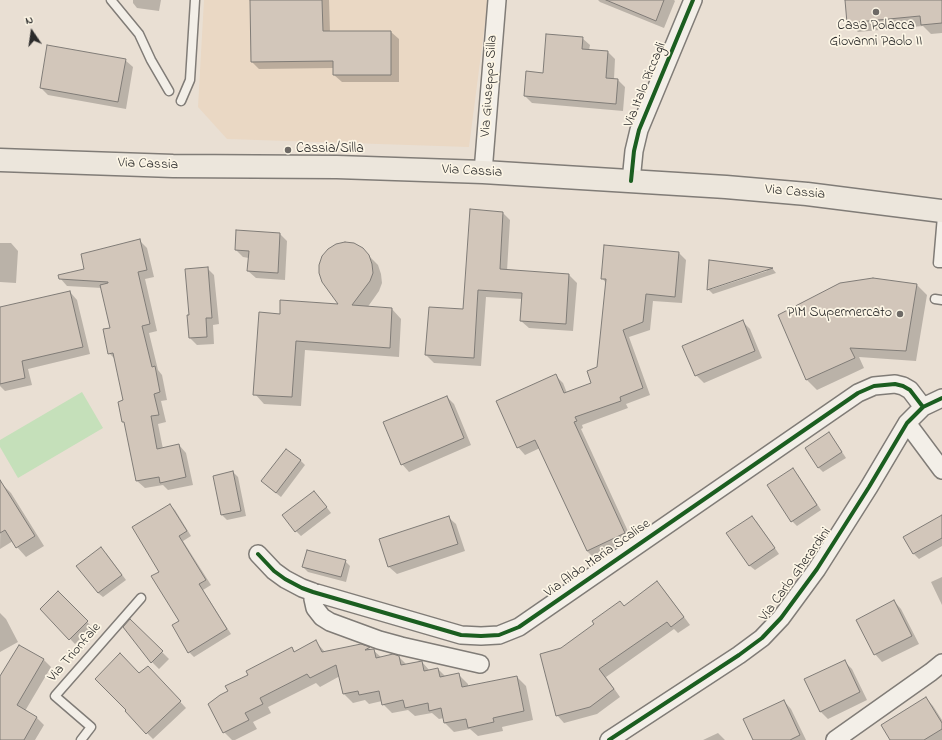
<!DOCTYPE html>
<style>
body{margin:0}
#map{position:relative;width:942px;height:740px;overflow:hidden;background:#e9dfd3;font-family:"Indie Flower",sans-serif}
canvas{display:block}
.north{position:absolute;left:12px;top:12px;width:40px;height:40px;-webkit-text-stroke:3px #fcf5e5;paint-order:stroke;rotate:347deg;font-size:11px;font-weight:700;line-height:16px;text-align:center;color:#2b2b2b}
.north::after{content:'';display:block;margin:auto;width:14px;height:18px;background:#2b2b2b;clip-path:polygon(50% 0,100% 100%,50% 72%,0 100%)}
</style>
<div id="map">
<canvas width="942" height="740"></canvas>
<div class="north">N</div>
</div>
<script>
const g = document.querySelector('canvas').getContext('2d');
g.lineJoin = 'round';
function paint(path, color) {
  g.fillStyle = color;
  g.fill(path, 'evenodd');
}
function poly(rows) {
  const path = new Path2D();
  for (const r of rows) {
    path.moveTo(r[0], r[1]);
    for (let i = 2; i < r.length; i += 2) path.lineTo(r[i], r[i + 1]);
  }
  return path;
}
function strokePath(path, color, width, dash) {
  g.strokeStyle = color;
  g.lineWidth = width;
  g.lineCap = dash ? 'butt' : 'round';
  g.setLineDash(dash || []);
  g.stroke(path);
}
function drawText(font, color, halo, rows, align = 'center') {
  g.font = font + ' "Indie Flower",sans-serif';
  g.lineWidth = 3.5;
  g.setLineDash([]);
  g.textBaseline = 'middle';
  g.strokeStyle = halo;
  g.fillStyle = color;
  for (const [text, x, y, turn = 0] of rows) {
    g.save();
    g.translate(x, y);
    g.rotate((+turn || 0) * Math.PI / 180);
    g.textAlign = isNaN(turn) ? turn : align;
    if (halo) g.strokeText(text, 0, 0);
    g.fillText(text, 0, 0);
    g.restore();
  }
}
paint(poly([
 [204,0,488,0,469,147,227,139,198,107]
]), '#ead8c4');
paint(poly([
 [82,392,103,428,18,478,0,447,0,440]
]), '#c5e0ba');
paint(poly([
 [133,0,161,0,159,11,137,8,133,3],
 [251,0,329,0,330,32,391,32,399,39,399,82,342,82,334,75,334,68,259,69,252,62],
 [598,0,674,0,675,1,664,28,600,2],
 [846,0,942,0,942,33,931,34,923,26,858,32,848,22],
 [582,38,590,45,589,50,608,52,615,59,614,79,618,80,625,87,623,111,532,103,525,96,544,74],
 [125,60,133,67,126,109,48,95,41,88],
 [503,213,510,220,507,271,569,275,577,283,573,331,529,328,521,321,523,299,486,297,481,366,434,363,426,355,464,310],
 [280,234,287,241,285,280,256,278,248,271,249,258,243,257,236,250],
 [139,240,147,248,154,277,145,279,157,331,149,333,158,370,162,375,167,400,161,401,166,422,158,424,163,449,179,445,186,453,193,485,168,490,163,485,145,488,137,481,126,424,123,421,124,401,116,360,109,353,111,328,102,288,67,286,60,278,86,270],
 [0,243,11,243,18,251,16,283,0,282],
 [362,249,378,265,381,274,382,283,379,291,367,308,392,309,401,319,399,357,305,350,301,406,264,404,255,394,281,315,340,306],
 [679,253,686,260,682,303,653,301,650,330,629,337,650,395,626,404,628,408,582,425,583,428,581,429,632,540,594,558,587,551,540,448,525,455,518,447,556,376,563,383,567,393,592,383,598,368,606,283,602,278],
 [710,262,772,268,776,273,713,294,708,289],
 [766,269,767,271,712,289,712,287],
 [207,268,214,275,219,324,213,325,214,344,197,345,190,338,188,316,190,316],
 [917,285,927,295,916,361,859,357,864,368,817,390,807,380,779,315],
 [70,292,77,300,90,354,28,369,32,385,5,391,0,386,0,308],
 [742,321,750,329,762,358,704,383,696,375],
 [447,397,454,404,471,445,409,472,402,464],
 [828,434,833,438,846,458,823,472,818,467],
 [300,460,305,465,281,497,267,486],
 [793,470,798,475,821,510,797,526,792,521],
 [233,472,238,477,246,516,227,520,222,515,214,476],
 [1,483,11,493,44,546,26,557,17,547,13,541,0,549],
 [319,497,331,513,301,536,296,531],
 [170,505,175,510,191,536,183,541,211,585,203,590,231,634,194,657,189,652,180,621],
 [448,517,456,524,465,551,397,574,389,567,380,540],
 [752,517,757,522,779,554,755,570,750,566,728,534],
 [942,519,942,546,919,559,914,554,905,537],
 [106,553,126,580,103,597,98,593],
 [345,561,350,566,346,582,308,572,303,567],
 [942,577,942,605,931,582],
 [657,583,664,590,690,625,678,633,674,629,606,677,620,697,597,714,564,723,557,715,561,649,625,607],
 [58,592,92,627,75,644,41,609],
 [894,601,901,609,919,644,882,662,875,654],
 [0,613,6,619,18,642,0,652],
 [130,620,169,659,159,669,152,662],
 [316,642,326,653,361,645,373,650,382,658,399,657,407,665,422,662,430,671,438,669,446,677,459,675,468,684,468,687,517,677,526,686,533,720,502,727,503,731,478,736,470,729,454,732,445,723,444,718,439,719,432,713,415,716,408,710,392,713,383,704,382,701,369,704,365,700,353,703,344,694,340,676,320,687,316,683,268,707,271,713,253,722,257,729,235,740,232,740,224,732,229,691,249,675,292,648,295,652],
 [19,646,44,660,51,667,25,711,37,718,44,725,35,740,0,740,0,677],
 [844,661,852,669,867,700,828,719,821,712],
 [148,667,186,708,153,739,147,733,139,674],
 [926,698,933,706,942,720,942,740,892,740],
 [784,701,791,709,806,740,754,740],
 [718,733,725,740,703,740]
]), '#0003');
const building = poly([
 [250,0,322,0,323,31,391,31,391,75,333,75,333,61,251,62,250,0],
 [606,0,664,0,656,21,606,0],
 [845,0,942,0,942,23,921,25,920,16,847,23,845,0],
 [546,34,583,37,582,49,608,51,606,78,618,79,616,104,524,96,526,71,543,73,546,34],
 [47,45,126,59,118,102,40,88,47,45],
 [470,209,503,212,500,269,569,274,566,324,520,321,522,293,478,290,474,358,425,355,429,307,463,309,470,209],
 [236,230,280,233,278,273,247,271,249,251,235,250,236,230],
 [140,239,147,270,138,272,150,324,142,326,152,367,155,366,160,392,154,394,159,415,151,416,157,449,179,444,186,477,160,483,159,477,136,481,124,422,122,422,118,402,123,400,113,353,108,354,103,329,110,328,100,285,108,283,108,282,59,279,58,275,84,269,81,254,140,239],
 [345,242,354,243,363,248,369,255,372,264,373,273,370,281,352,305,392,308,390,348,296,341,292,397,253,395,259,312,280,314,280,300,338,304,322,282,319,273,319,265,322,256,328,249,336,244,345,242],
 [604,245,679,252,675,297,646,294,643,322,623,330,643,388,620,397,621,401,575,417,577,421,574,422,625,533,587,551,535,440,517,448,496,401,556,374,564,393,591,383,587,371,597,367,606,279,601,279,604,245],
 [709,260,773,268,707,290,709,260],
 [208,267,212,318,206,318,207,337,189,338,187,315,189,315,185,269,208,267],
 [873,278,917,284,906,351,850,348,855,358,806,380,778,315,840,283,873,278],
 [70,291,83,347,22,361,25,378,0,384,0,307,70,291],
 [743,320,755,351,695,376,682,346,743,320],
 [447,396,464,438,401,465,383,422,447,396],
 [829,432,842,452,818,468,805,448,829,432],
 [286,449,301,460,276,493,261,481,286,449],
 [793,468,817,505,791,522,767,485,793,468],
 [233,471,241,511,221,515,213,476,233,471],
 [0,480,35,536,16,548,5,530,0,533,0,480],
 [314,491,327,507,295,532,282,515,314,491],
 [170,504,187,531,179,536,206,580,199,584,227,629,188,653,172,625,179,621,151,576,159,572,132,527,170,504],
 [942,515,942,538,913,554,903,537,942,515],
 [449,516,458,544,388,567,379,539,449,516],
 [752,516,775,548,749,566,726,533,752,516],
 [101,547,122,575,98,593,76,566,101,547],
 [307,550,346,560,341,577,302,567,307,550],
 [657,581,684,617,671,627,667,622,599,669,614,689,590,707,556,716,540,654,561,648,594,624,592,621,620,601,624,606,657,581],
 [58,591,88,621,69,640,40,609,58,591],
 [894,600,912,636,874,655,856,620,894,600],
 [130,619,163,651,151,663,123,627,130,619],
 [316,640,322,652,361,644,370,647,365,650,374,649,376,658,393,654,399,656,401,665,422,661,424,671,438,668,440,677,459,673,462,687,517,676,524,711,493,718,494,722,468,728,466,719,444,723,441,708,429,711,428,703,405,708,403,700,382,705,379,691,359,695,358,691,343,694,336,665,310,678,307,674,260,698,263,704,245,713,249,720,223,733,208,704,220,695,228,691,225,686,248,675,246,671,292,647,294,652,316,640],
 [19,645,44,659,17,705,37,717,24,740,0,740,0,676,19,645],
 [120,653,139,673,148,666,181,701,146,734,125,711,126,710,95,679,120,653],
 [845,660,860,692,820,712,804,679,845,660],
 [926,697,942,723,942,729,924,740,890,740,881,725,926,697],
 [784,700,800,735,790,740,753,740,743,719,784,700]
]);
paint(building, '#d2c6ba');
strokePath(building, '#807c77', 1);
const service = poly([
 [111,0,139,34,151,60,169,91],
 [181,101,190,80,195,0],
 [942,216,938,263,942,263],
 [935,299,942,300],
 [81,740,91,727,55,696,141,598]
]);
const minor = poly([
 [483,172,497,0],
 [631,181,634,151,639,130,693,0],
 [907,423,942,470],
 [258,554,274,571,285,579,302,588,313,592,461,635,481,636,499,635,519,627,858,393,874,386,895,384,903,386,910,390,923,407],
 [313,592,313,599,315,608,322,617,330,622,379,640,401,646,480,664],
 [609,740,739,655,762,638,781,618,817,569,869,487,907,423,923,407,942,398],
 [835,740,931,672,942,663]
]);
const primary = poly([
 [0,160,173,166,337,167,483,172,726,187,807,194,942,211]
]);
strokePath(service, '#807c77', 11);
strokePath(minor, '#807c77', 20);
strokePath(primary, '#807c77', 25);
strokePath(service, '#f3efe8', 8);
strokePath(minor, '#f3efe8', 17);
strokePath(primary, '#ece6dc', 22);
strokePath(poly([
 [631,181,634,151,639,130,693,0],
 [258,554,274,571,285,579,302,588,313,592,461,635,481,636,499,635,519,627,858,393,874,386,895,384,903,386,910,390,923,407],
 [609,740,739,655,762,638,781,618,817,569,869,487,907,423,923,407,942,398]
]), '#1b5e20', 4);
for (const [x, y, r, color] of [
 [876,12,4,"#6e6a66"],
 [288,150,4,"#6e6a66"],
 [900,314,4,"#6e6a66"]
]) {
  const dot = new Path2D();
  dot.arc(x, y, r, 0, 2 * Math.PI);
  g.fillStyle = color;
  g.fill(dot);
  strokePath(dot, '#fcf5e5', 1.5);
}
drawText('14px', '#2b2b2b', '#fcf5e5', [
 ["Casa Polacca",876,27],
 ["Giovanni Paolo II",876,43],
 ["Cassia/Silla",296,150,"left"],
 ["PIM Supermercato",892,314,"right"]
]);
drawText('14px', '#2b2b2b', '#fcf5e5', [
 ["Via Italo Piccagli",646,85,-68],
 ["Via Giuseppe Silla",490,86,-86],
 ["Via Cassia",148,165,2],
 ["Via Cassia",472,172,3],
 ["Via Cassia",795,193,5],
 ["Via Aldo Maria Scalise",598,559,-35],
 ["Via Carlo Gherardini",796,575,-54],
 ["Via Trionfale",75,653,-49]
]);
</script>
